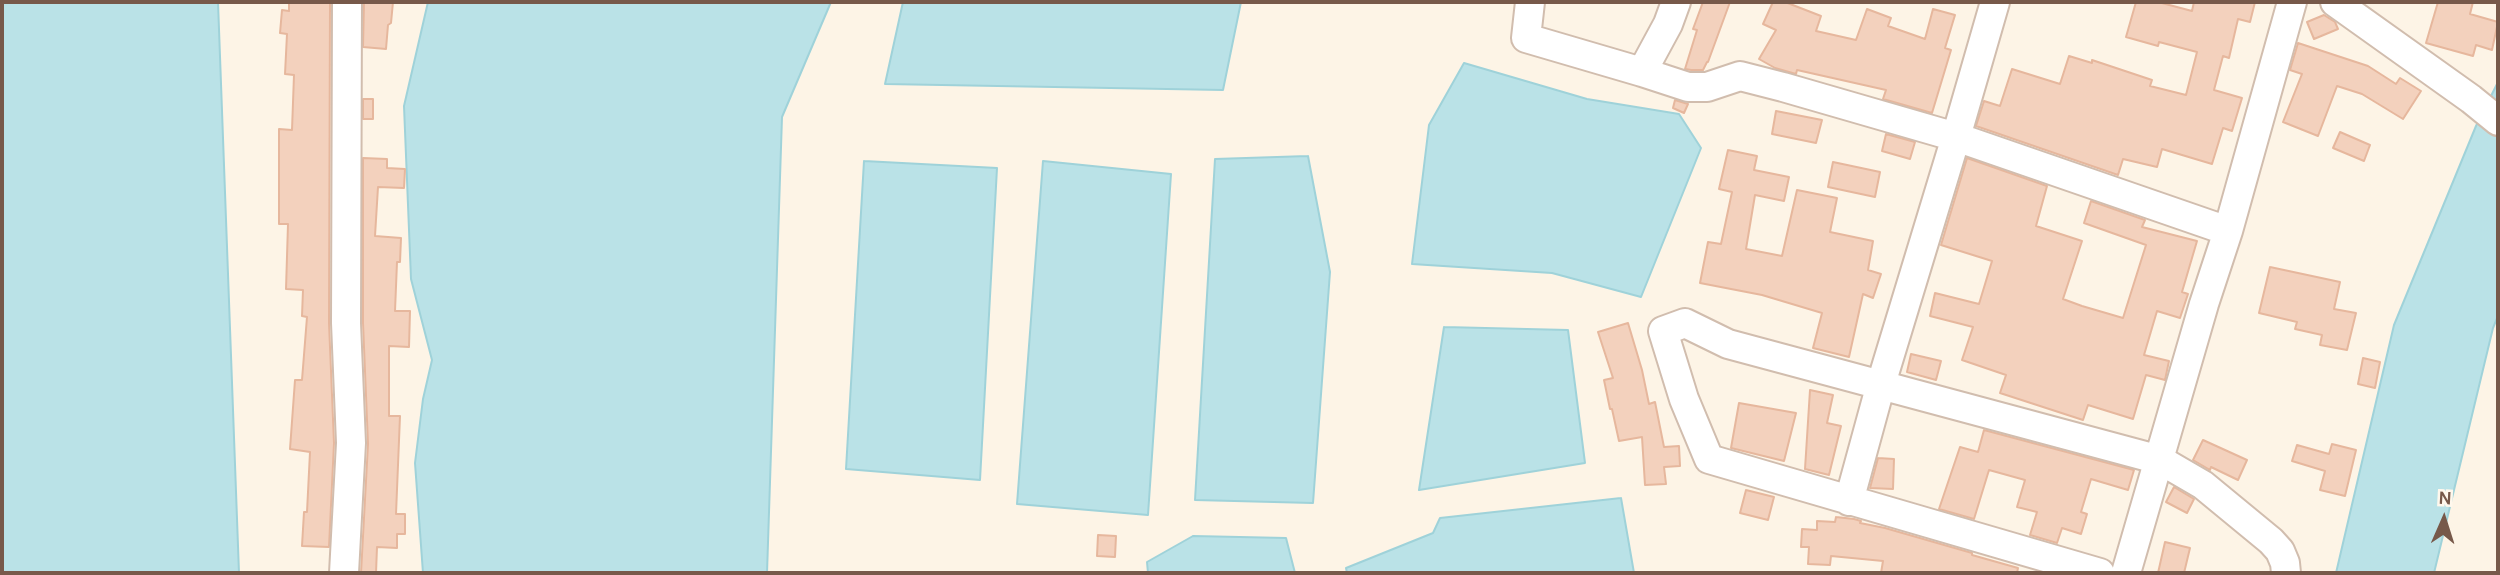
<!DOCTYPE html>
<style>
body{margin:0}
#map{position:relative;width:2500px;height:575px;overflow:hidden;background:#fdf4e6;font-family:Karla,sans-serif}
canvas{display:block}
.frame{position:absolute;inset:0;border:4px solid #77594a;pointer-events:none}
.north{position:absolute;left:2409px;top:484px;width:70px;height:70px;-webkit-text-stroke:5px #fff8ed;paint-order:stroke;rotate:3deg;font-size:19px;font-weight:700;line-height:28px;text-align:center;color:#77594a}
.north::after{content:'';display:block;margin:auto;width:24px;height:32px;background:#77594a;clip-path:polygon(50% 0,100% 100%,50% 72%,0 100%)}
</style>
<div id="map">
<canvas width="2500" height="575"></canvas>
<div class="frame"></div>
<div class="north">N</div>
</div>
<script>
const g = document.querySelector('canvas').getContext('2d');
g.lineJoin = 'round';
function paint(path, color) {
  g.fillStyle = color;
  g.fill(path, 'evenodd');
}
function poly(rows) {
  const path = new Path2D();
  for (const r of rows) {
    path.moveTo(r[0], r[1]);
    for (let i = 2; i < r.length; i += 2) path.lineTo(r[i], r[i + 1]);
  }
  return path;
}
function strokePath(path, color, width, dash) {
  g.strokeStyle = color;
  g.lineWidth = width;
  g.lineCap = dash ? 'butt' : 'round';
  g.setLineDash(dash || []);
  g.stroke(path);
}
const water = poly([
 [2,2,218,2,239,573,2,573,2,2],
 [428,2,831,2,782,117,767,573,423,573,415,463,423,399,432,360,411,279,404,106,428,2],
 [903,2,1241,2,1223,90,885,84,903,2],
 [1464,63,1587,99,1679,114,1701,148,1641,297,1552,273,1412,264,1429,125,1464,63],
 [2498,82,2498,316,2493,328,2434,573,2336,573,2394,325,2476,126,2498,82],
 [1308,156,1330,272,1313,503,1195,500,1215,159,1308,156],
 [864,161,997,168,980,480,846,469,864,161],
 [1043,161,1171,174,1148,515,1017,504,1043,161],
 [1444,327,1568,330,1585,463,1419,490,1444,327],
 [1621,498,1634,573,1347,573,1346,568,1433,533,1440,518,1621,498],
 [1193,536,1286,538,1295,573,1148,573,1147,562,1193,536]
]);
paint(water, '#bae2e7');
strokePath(water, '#9fd2d9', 2);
const building = poly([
 [289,2,330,2,329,323,334,443,329,547,302,546,304,512,307,512,310,452,290,449,295,380,302,380,307,317,302,316,303,290,286,289,288,224,279,224,279,129,292,130,294,75,285,74,287,34,280,33,282,10,289,11,289,2],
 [364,2,393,2,391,23,388,25,386,49,363,47,364,2],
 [1703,2,1730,2,1708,62,1707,62,1703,70,1691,70,1685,69,1697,30,1693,29,1703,2],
 [1773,2,1785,2,1821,16,1816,31,1856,40,1867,9,1891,18,1888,26,1925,39,1933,9,1955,15,1945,48,1951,50,1932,113,1883,99,1886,90,1797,70,1796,74,1775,68,1759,59,1776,30,1763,24,1773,2],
 [2136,2,2158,2,2192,11,2194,2,2255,2,2250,22,2238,19,2229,58,2223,56,2214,90,2242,98,2232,131,2223,128,2212,164,2162,149,2157,167,2123,159,2118,175,1976,126,1984,101,2000,106,2012,69,2060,84,2069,56,2092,63,2092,60,2152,80,2150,86,2186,95,2197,52,2159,42,2158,46,2126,37,2136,2],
 [2438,2,2473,2,2470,14,2498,22,2492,50,2476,45,2473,56,2426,43,2438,2],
 [2324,15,2335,22,2338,29,2314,39,2307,22,2324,15],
 [2298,43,2368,66,2396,84,2400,78,2421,91,2403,119,2362,94,2337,86,2318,136,2283,122,2302,74,2290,70,2298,43],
 [363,99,373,99,373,119,363,119,363,99],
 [1675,100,1688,104,1684,113,1673,108,1675,100],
 [1776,111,1822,120,1816,143,1772,134,1776,111],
 [2340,132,2370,145,2364,161,2333,148,2340,132],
 [1886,134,1915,142,1910,159,1882,151,1886,134],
 [1728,150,1757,156,1754,170,1789,177,1784,201,1755,195,1746,249,1782,256,1797,190,1837,198,1830,232,1873,241,1868,270,1881,274,1873,298,1863,294,1849,357,1813,348,1822,313,1762,295,1700,283,1708,242,1721,244,1732,192,1719,189,1728,150],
 [363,158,387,159,387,168,405,169,404,188,378,187,375,236,401,238,400,262,397,262,395,311,410,311,409,347,389,346,389,416,400,416,396,514,405,514,405,534,397,534,397,548,377,547,376,573,361,573,368,444,363,323,363,158],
 [1967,158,2047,186,2036,226,2082,241,2063,299,2082,306,2123,318,2146,245,2084,223,2091,201,2145,220,2142,227,2197,241,2182,292,2188,294,2180,318,2157,311,2144,355,2169,361,2165,380,2146,375,2133,419,2088,405,2083,420,2000,393,2006,375,1962,360,1973,327,1930,316,1935,293,1979,304,1992,261,1941,245,1967,158],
 [1833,162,1880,172,1875,197,1828,187,1833,162],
 [2270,267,2340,282,2334,309,2356,313,2347,350,2320,345,2322,335,2295,329,2297,322,2259,313,2270,267],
 [1628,323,1642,370,1649,404,1655,402,1664,447,1679,446,1680,466,1664,467,1666,484,1645,485,1642,437,1619,441,1612,409,1610,409,1604,380,1613,378,1598,332,1628,323],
 [1911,354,1941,361,1936,380,1907,372,1911,354],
 [2363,358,2380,362,2375,388,2358,384,2363,358],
 [1810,390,1833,395,1827,423,1841,426,1829,475,1805,469,1810,390],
 [1739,403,1796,413,1784,461,1731,448,1739,403],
 [1984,430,2134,470,2128,490,2091,479,2081,512,2087,514,2081,534,2062,528,2057,543,2030,535,2037,512,2017,507,2025,480,1989,470,1974,519,1939,509,1960,447,1978,452,1984,430],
 [2203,440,2247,460,2238,480,2211,467,2210,470,2193,460,2203,440],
 [2332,444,2356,450,2345,496,2320,490,2325,471,2292,461,2297,445,2329,454,2332,444],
 [1878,458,1894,459,1893,489,1870,488,1878,458],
 [2174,487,2194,499,2187,513,2166,502,2174,487],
 [1746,490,1774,497,1768,520,1740,513,1746,490],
 [1836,517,1854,519,1861,521,1860,523,1885,528,1972,553,1972,555,2018,568,2017,573,1881,573,1883,561,1831,556,1830,565,1808,564,1809,547,1801,547,1802,529,1817,530,1817,521,1835,522,1836,517],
 [1098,535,1116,536,1115,557,1097,556,1098,535],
 [2165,542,2190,548,2184,573,2158,573,2165,542]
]);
paint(building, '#f3d1bd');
strokePath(building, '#e6b79d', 2);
const minor = poly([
 [1530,2,1526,38,1642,72],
 [1676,2,1668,24,1642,72,1688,87,1707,87,1740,76,1783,87,1956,137,2228,231],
 [2335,2,2471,99,2498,121],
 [1849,501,1881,384,1956,137,1995,2],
 [344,573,351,443,346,323,347,2],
 [2100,573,1709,459,1684,399,1663,331,1685,323,1728,344,2160,460,2203,485,2271,541,2280,551,2285,563,2286,573],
 [2126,573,2204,304,2228,231,2292,2]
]);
strokePath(minor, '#d1bdae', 32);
strokePath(minor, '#fff', 28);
</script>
